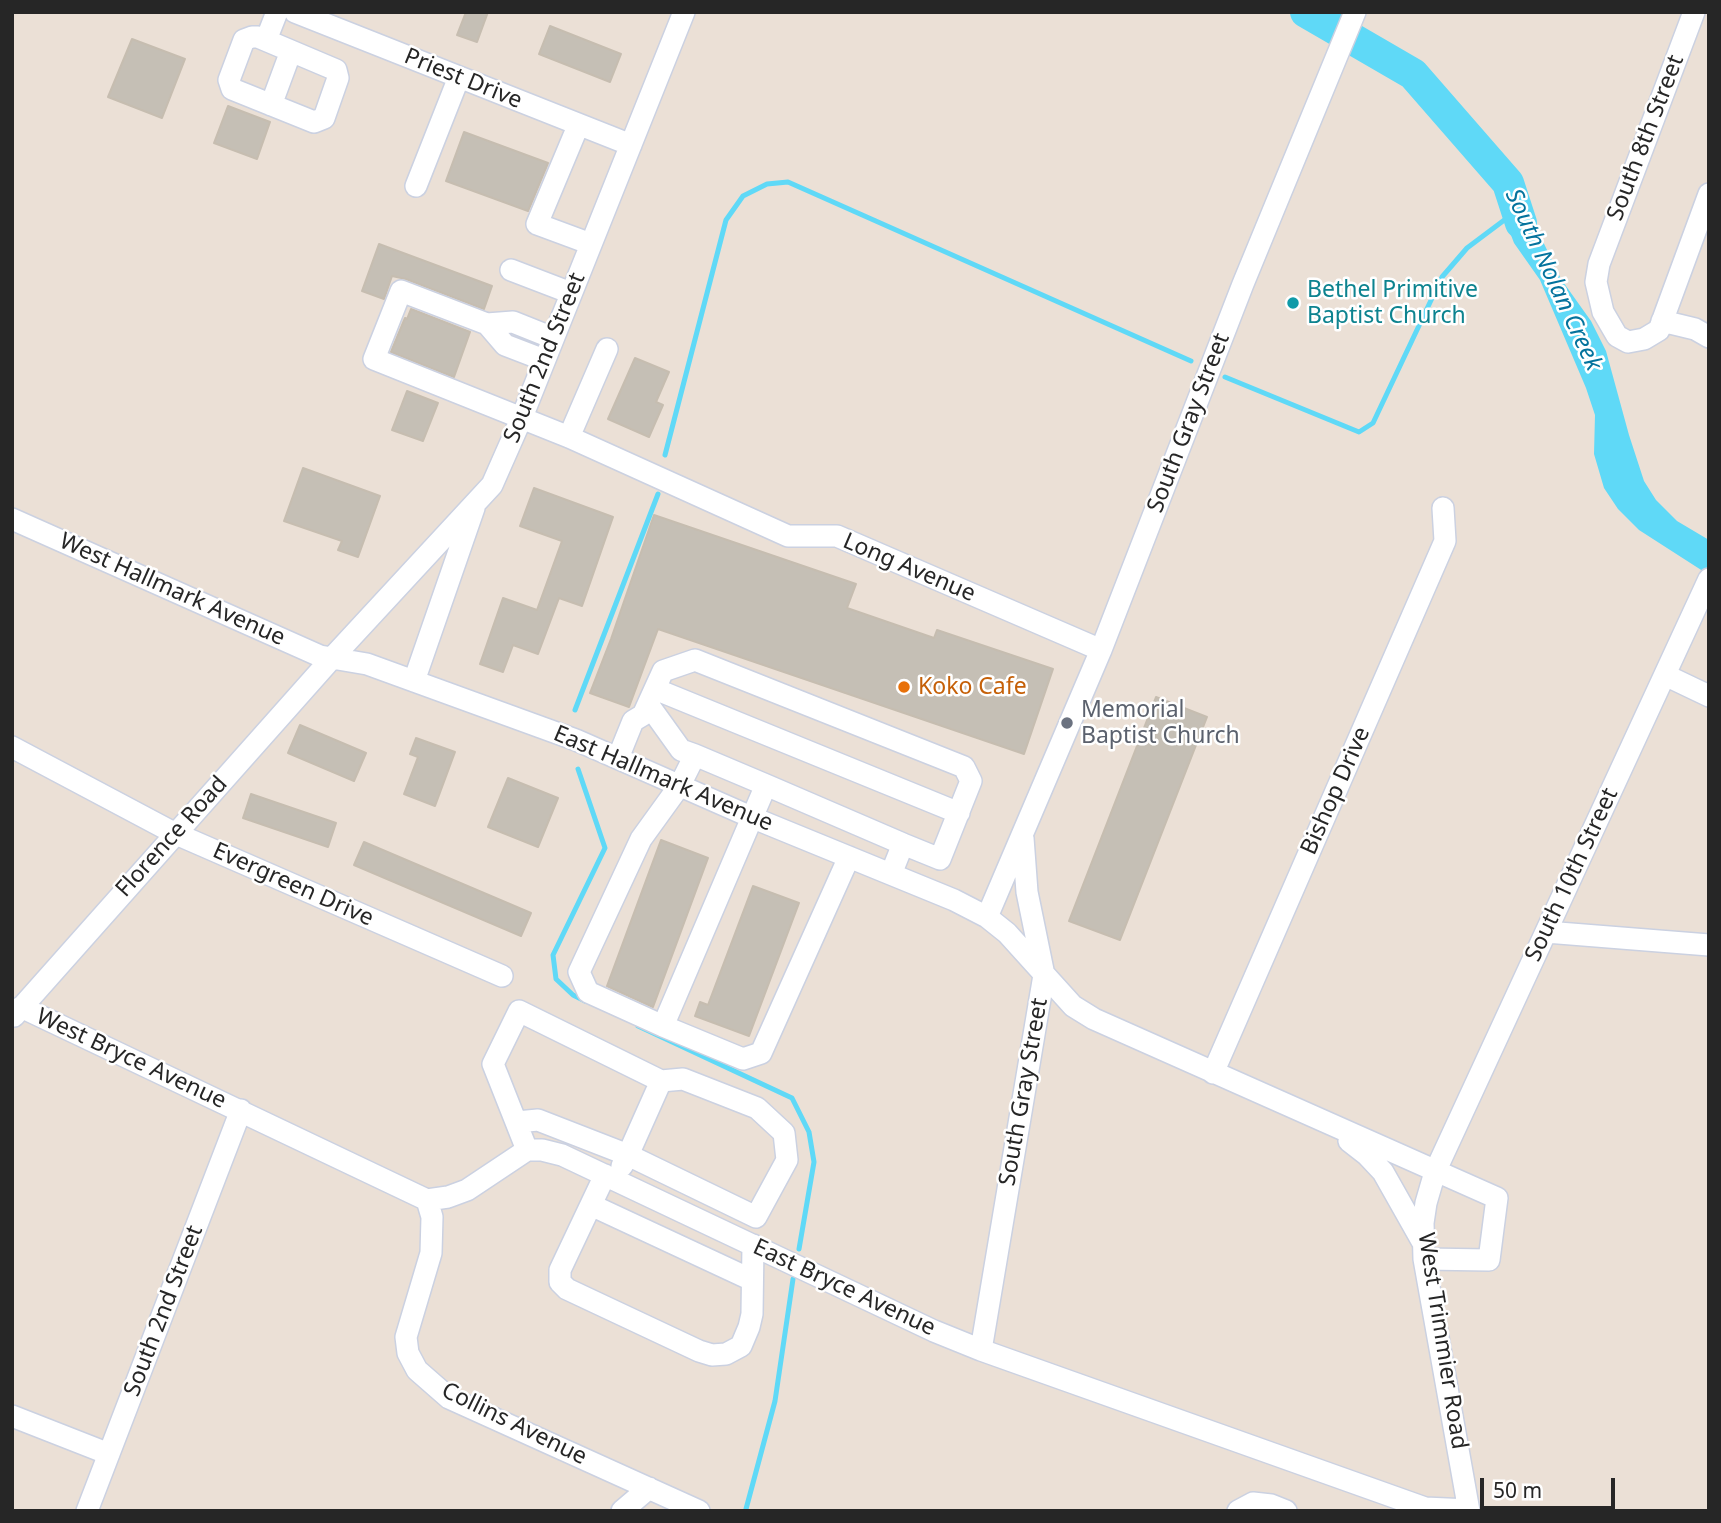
<!DOCTYPE html>
<style>
body{margin:0}
#map{position:relative;width:1721px;height:1523px;overflow:hidden;background:#ebe0d6;font-family:"Noto Sans",sans-serif}
canvas{display:block}
.frame{position:absolute;inset:0;border:14px solid #262626;pointer-events:none}
.scale{position:absolute;left:1480px;top:1478px;width:135px;height:32px;box-sizing:border-box;border:4px solid #262626;border-top:0;padding-left:9px;font-size:21px;line-height:24px;white-space:nowrap;color:#262626;-webkit-text-stroke:5px #fff;paint-order:stroke}
</style>
<div id="map">
<canvas width="1721" height="1523"></canvas>
<div class="frame"></div>
<div class="scale">50 m</div>
</div>
<script>
const g = document.querySelector('canvas').getContext('2d');
g.lineJoin = 'round';
function paint(path, color) {
  g.fillStyle = color;
  g.fill(path, 'evenodd');
}
function poly(rows) {
  const path = new Path2D();
  for (const r of rows) {
    path.moveTo(r[0], r[1]);
    for (let i = 2; i < r.length; i += 2) path.lineTo(r[i], r[i + 1]);
  }
  return path;
}
function strokePath(path, color, width, dash) {
  g.strokeStyle = color;
  g.lineWidth = width;
  g.lineCap = dash ? 'butt' : 'round';
  g.setLineDash(dash || []);
  g.stroke(path);
}
function drawText(font, color, halo, rows, align = 'center') {
  g.font = font + ' "Noto Sans",sans-serif';
  g.lineWidth = 5;
  g.setLineDash([]);
  g.textBaseline = 'middle';
  g.strokeStyle = halo;
  g.fillStyle = color;
  for (const [text, x, y, turn = 0] of rows) {
    g.save();
    g.translate(x, y);
    g.rotate((+turn || 0) * Math.PI / 180);
    g.textAlign = isNaN(turn) ? turn : align;
    if (halo) g.strokeText(text, 0, 0);
    g.fillText(text, 0, 0);
    g.restore();
  }
}
paint(poly([
 [1508,183,1521,196,1561,279,1591,321,1606,351,1629,435,1644,481,1656,500,1677,521,1709,540,1709,575,1639,530,1618,509,1604,488,1594,454,1595,415,1586,388,1540,280,1514,243,1501,209]
]), '#5fd9f7');
strokePath(poly([
 [1225,377,1359,432,1373,423,1442,277,1467,248,1511,215],
 [665,455,726,220,743,196,767,184,788,182,1191,361],
 [575,710,658,494],
 [578,769,605,848,553,955,556,979,573,995,585,1001],
 [638,1026,792,1098,809,1132,814,1162,799,1249],
 [746,1509,775,1401,793,1279]
]), '#5fd9f7', 5);
strokePath(poly([
 [1306,12,1413,74,1508,183,1521,223]
]), '#5fd9f7', 32);
const building = poly([
 [466,12,488,12,477,42,457,35,466,12],
 [550,26,621,54,610,82,539,54,550,26],
 [132,39,185,59,162,118,108,97,132,39],
 [228,106,270,122,257,159,214,143,228,106],
 [464,132,548,163,528,211,446,181,464,132],
 [379,244,492,286,484,309,406,279,392,276,384,299,362,291,379,244],
 [411,309,470,332,454,377,391,352,405,318,407,319,411,309],
 [635,358,669,372,656,402,663,405,649,437,608,419,635,358],
 [407,391,438,403,423,441,392,430,407,391],
 [303,468,380,496,358,557,338,550,342,541,284,521,303,468],
 [534,488,613,517,582,606,559,598,538,654,513,645,503,672,480,664,503,598,537,610,562,541,520,526,534,488],
 [654,515,856,584,847,608,934,638,937,630,1053,669,1024,754,658,629,629,707,590,693,611,639,654,515],
 [1156,697,1207,717,1120,940,1069,921,1156,697],
 [300,725,366,753,354,781,288,753,300,725],
 [416,738,455,752,435,806,404,794,418,757,410,754,416,738],
 [508,778,558,798,538,847,488,827,508,778],
 [251,794,336,823,328,847,243,818,251,794],
 [661,840,708,858,653,1007,607,986,661,840],
 [364,842,531,913,521,936,354,865,364,842],
 [753,886,799,903,749,1036,695,1016,700,1002,708,1005,753,886]
]);
paint(building, '#c5bfb5');
strokePath(building, '#c6bdb0', 2);
const minor = poly([
 [295,12,631,145],
 [1694,12,1599,264,1596,282,1603,312,1617,336,1628,342,1644,339,1659,330,1709,194],
 [252,37,258,37,336,70,338,78,324,118,314,122,232,89,229,80,244,40,252,37],
 [266,40,277,12],
 [271,105,291,51],
 [578,126,537,224,591,244],
 [416,186,459,77],
 [511,270,571,293],
 [1662,321,1695,329,1709,337],
 [487,324,513,322,553,338],
 [544,360,505,345,487,324,401,291,374,359,569,437,788,536,837,536,1101,650],
 [569,437,607,349],
 [12,519,320,656,367,664,576,740,751,817,954,900,987,917,1007,933,1073,1006,1094,1019,1497,1198,1489,1260,1424,1259],
 [1665,675,1709,696],
 [414,681,474,508],
 [655,689,959,813],
 [648,704,681,750,695,755],
 [12,747,174,833,502,976],
 [618,758,633,721,643,715,663,671,695,660,964,767,971,781,940,859,903,844,891,874],
 [766,785,663,1026,588,992,579,972,641,839,680,785,695,755,766,785,903,844],
 [987,917,1101,650,1243,284,1355,12],
 [1546,932,1709,945],
 [21,1007,427,1200,448,1197,467,1190,527,1150,542,1150,562,1155,934,1331,981,1350,1425,1508,1469,1510],
 [14,1016,332,658,492,485,522,417,684,12],
 [663,1026,743,1059,761,1053,849,857],
 [1213,1073,1445,541,1443,508],
 [517,1122,538,1120,628,1155,622,1166],
 [1349,1141,1367,1155,1383,1172,1422,1241],
 [527,1150,493,1064,519,1011,661,1081,683,1079,757,1108,784,1133,787,1160,756,1217,628,1155,661,1081],
 [605,1175,560,1270,560,1282,567,1289,699,1351,712,1355,726,1354,741,1346,749,1327,752,1314,753,1245],
 [427,1200,432,1217,431,1253,406,1337,408,1353,417,1370,449,1398,699,1511],
 [591,1205,752,1280],
 [981,1350,1044,975,1027,892,1023,838],
 [12,1416,109,1454],
 [87,1511,241,1110],
 [622,1511,649,1488],
 [1238,1511,1253,1503,1271,1505,1286,1511],
 [1469,1511,1424,1259,1423,1223,1426,1203,1435,1172,1709,579]
]);
strokePath(minor, '#cbd1e1', 24);
strokePath(minor, '#fff', 21);
for (const [x, y, r, color] of [
 [1293,303,7,"#0f9aa8"],
 [904,687,7,"#e8710a"],
 [1067,723,7,"#6b7280"]
]) {
  const dot = new Path2D();
  dot.arc(x, y, r, 0, 2 * Math.PI);
  g.fillStyle = color;
  g.fill(dot);
  strokePath(dot, '#fff', 2.5);
}
drawText('23px', '#262626', '#fff', [
 ["Priest Drive",463,79,22],
 ["South 8th Street",1646,138,-69],
 ["South 2nd Street",545,358,-68],
 ["South Gray Street",1189,423,-69],
 ["Long Avenue",909,568,23],
 ["West Hallmark Avenue",172,590,24],
 ["East Hallmark Avenue",663,779,23],
 ["Bishop Drive",1336,791,-66],
 ["Florence Road",172,837,-48],
 ["South 10th Street",1572,875,-65],
 ["Evergreen Drive",293,885,24],
 ["West Bryce Avenue",131,1059,25],
 ["South Gray Street",1024,1092,-80],
 ["East Bryce Avenue",844,1288,25],
 ["South 2nd Street",164,1311,-69],
 ["West Trimmier Road",1442,1341,81],
 ["Collins Avenue",514,1424,26]
]);
drawText('23px', '#0d838f', '#fff', [
 ["Bethel Primitive",1307,290],
 ["Baptist Church",1307,316]
], 'left');
drawText('23px', '#c56008', '#fff', [
 ["Koko Cafe",918,687]
], 'left');
drawText('23px', '#5b616d', '#fff', [
 ["Memorial",1081,710],
 ["Baptist Church",1081,736]
], 'left');
drawText('italic 24px', '#04739d', '#fff', [
 ["South Nolan Creek",1553,280,65]
]);
</script>
